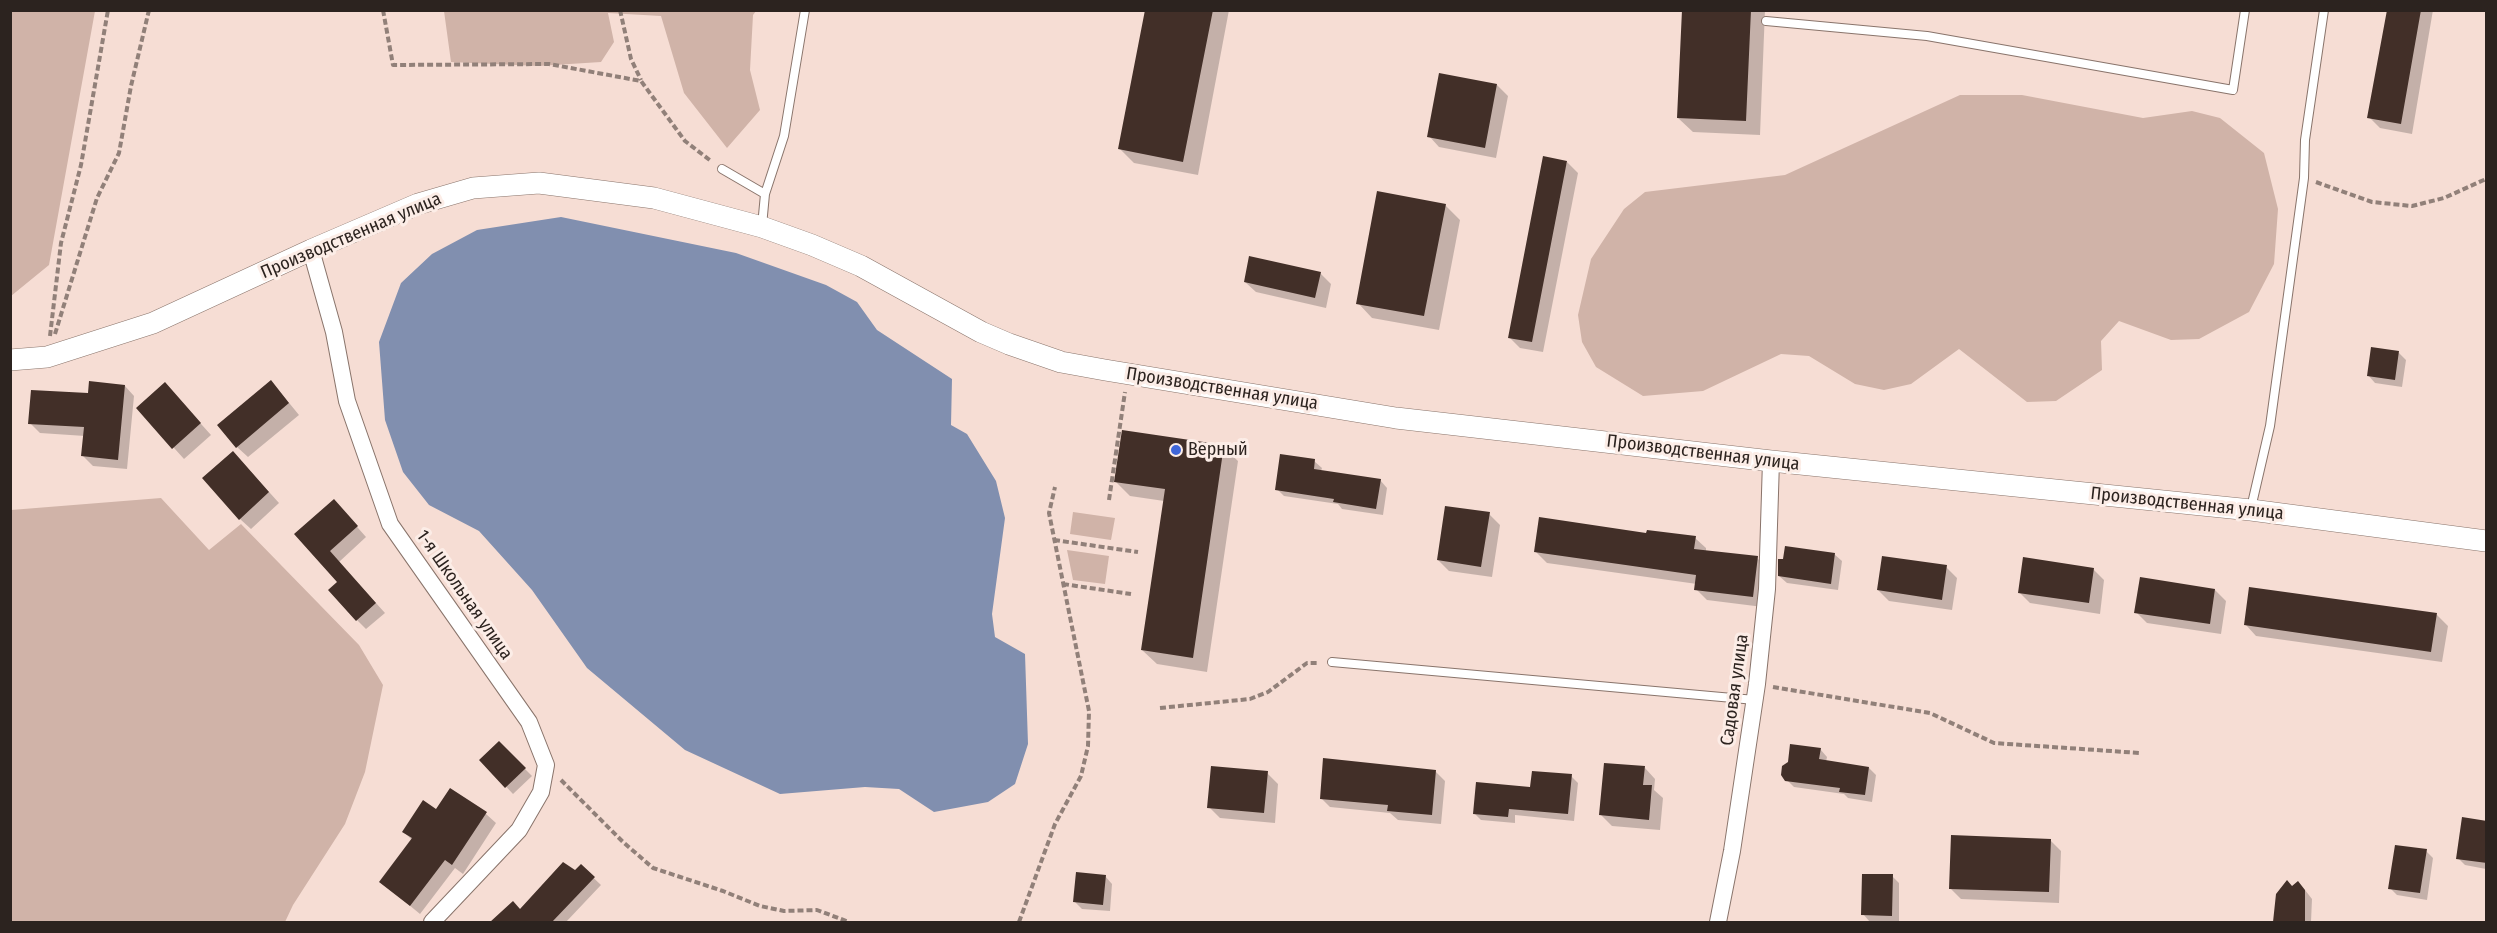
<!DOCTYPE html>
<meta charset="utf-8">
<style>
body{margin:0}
#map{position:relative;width:2497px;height:933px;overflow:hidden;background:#f6ddd4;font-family:"Fira Sans Condensed",sans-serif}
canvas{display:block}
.frame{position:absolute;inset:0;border:12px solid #2c231f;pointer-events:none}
</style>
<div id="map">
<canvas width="2497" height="933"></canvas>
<div class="frame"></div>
</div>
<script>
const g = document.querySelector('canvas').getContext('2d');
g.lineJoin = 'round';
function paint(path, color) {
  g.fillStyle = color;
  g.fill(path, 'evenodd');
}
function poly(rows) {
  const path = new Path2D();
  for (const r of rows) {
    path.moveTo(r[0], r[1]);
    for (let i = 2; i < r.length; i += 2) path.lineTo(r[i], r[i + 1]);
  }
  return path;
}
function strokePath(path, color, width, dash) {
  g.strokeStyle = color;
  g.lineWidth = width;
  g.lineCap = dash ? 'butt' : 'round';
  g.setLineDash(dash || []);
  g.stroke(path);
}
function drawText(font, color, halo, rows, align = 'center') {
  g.font = font + ' "Fira Sans Condensed",sans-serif';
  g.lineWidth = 6;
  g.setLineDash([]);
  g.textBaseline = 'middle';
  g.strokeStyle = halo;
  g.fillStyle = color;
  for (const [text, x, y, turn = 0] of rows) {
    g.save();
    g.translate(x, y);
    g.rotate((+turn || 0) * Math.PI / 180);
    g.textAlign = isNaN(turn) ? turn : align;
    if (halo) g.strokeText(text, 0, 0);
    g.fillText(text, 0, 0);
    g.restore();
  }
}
paint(poly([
 [11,10,95,11,49,265,11,296],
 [444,11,756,11,753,15,750,70,760,110,727,148,684,93,661,16,608,13,614,42,601,62,538,66,451,62],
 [1960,95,2022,95,2143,118,2192,111,2220,118,2264,153,2278,209,2274,264,2249,312,2199,339,2171,340,2119,321,2101,341,2102,370,2056,401,2027,402,1959,349,1911,384,1884,390,1855,384,1809,356,1781,354,1703,391,1643,396,1596,367,1582,342,1578,315,1591,259,1624,209,1645,192,1785,175],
 [161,498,209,550,241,524,359,645,383,685,365,772,345,824,293,905,285,922,11,922,11,510],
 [1073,512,1115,518,1111,540,1070,534],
 [1067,550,1109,556,1105,584,1073,580]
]), '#d0b3a8');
paint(poly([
 [561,217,736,253,826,285,857,302,877,330,952,379,951,425,967,434,996,481,1005,518,992,614,995,637,1025,654,1028,744,1015,784,988,802,934,812,899,789,865,787,780,794,685,750,587,668,532,590,479,531,429,505,403,472,385,420,379,342,401,283,432,254,477,230]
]), '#818faf');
paint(poly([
 [1146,10,1229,10,1198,175,1134,163,1120,149],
 [1683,10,1765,10,1760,135,1693,132,1678,118],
 [2388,10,2433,10,2412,134,2380,128,2369,117],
 [1497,85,1508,96,1496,158,1439,147,1429,136],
 [1567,162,1578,173,1543,352,1520,348,1509,337],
 [1445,205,1460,220,1439,330,1372,318,1358,303],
 [1320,273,1331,284,1326,308,1256,292,1245,282],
 [2372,349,2399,353,2406,360,2402,387,2375,383,2368,375],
 [125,386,134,396,127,469,93,466,83,456,85,436,40,433,30,423,89,395],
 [281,393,299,415,248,457,237,447],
 [175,395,211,435,184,459,138,408],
 [1223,447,1238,461,1207,672,1157,664,1142,650,1164,501,1130,496,1116,482],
 [1314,461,1322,468,1321,471,1380,480,1387,488,1383,515,1342,509,1338,504,1284,496,1277,489],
 [243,463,279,503,251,529,240,519],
 [343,511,366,537,339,562,385,613,366,629,357,620,339,582,297,535],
 [1489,514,1500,525,1492,577,1449,571,1438,560],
 [1648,535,1695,538,1706,548,1706,552,1757,558,1768,569,1763,607,1707,600,1696,589,1697,584,1547,563,1536,552],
 [1834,554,1842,561,1838,590,1787,583,1779,576],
 [1946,567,1957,578,1952,610,1889,601,1878,590],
 [2093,569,2104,580,2100,614,2030,603,2019,592],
 [2215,590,2226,601,2221,634,2147,623,2136,612],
 [2437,615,2448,626,2442,662,2256,636,2246,625],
 [499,743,532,776,513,794,481,760],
 [1820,749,1827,757,1826,762,1869,768,1876,775,1872,802,1848,798,1844,794,1794,787,1787,780],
 [1645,768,1655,779,1654,790,1663,798,1660,830,1612,826,1601,815],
 [1436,772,1445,781,1441,824,1398,820,1390,813,1330,807,1321,798],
 [1267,773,1278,784,1275,823,1220,818,1209,807],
 [1571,776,1578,783,1574,821,1515,815,1515,823,1481,820,1474,813],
 [450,790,486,814,496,823,463,874,455,868,420,914,381,882,412,840,404,832,436,811],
 [2486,822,2486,869,2465,865,2458,858],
 [2050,840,2061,851,2059,903,1961,899,1950,888],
 [2426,851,2433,858,2427,900,2397,895,2390,888],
 [581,866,601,885,566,922,492,922,513,903,521,910,576,872],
 [1105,876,1112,884,1110,911,1082,909,1075,902],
 [1892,876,1899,883,1899,922,1870,922,1863,914],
 [2292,887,2305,890,2312,899,2311,922,2275,922,2277,894]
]), '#0003');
paint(poly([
 [1145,10,1213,10,1183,162,1118,149],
 [1682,10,1751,10,1746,121,1677,118],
 [2387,10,2421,10,2401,124,2367,118],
 [1439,73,1497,84,1485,148,1427,137],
 [1543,156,1567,161,1532,342,1508,338],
 [1377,191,1446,204,1424,316,1356,304],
 [1249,256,1321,272,1315,298,1244,282],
 [2371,347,2399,351,2395,380,2367,376],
 [271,380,289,403,236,448,217,425],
 [89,381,125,385,118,460,81,456,84,427,28,424,31,390,88,393],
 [165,382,201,423,172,449,136,408],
 [1122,430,1224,445,1193,658,1141,650,1165,489,1114,482],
 [233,451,269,492,239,520,202,478],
 [1280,454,1315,459,1314,469,1381,479,1376,509,1333,502,1334,499,1275,490],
 [334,499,358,526,330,551,376,603,356,621,328,590,337,582,294,534],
 [1445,506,1490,512,1481,567,1437,560],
 [1539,517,1646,533,1647,530,1696,536,1694,549,1758,556,1753,597,1694,590,1696,575,1534,552],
 [1785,546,1835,553,1831,584,1778,576,1778,559,1783,559],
 [1882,556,1947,565,1942,600,1877,590],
 [2023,557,2094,568,2089,603,2018,593],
 [2140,577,2215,589,2210,624,2134,613],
 [2249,587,2437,613,2431,652,2244,625],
 [499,741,526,768,505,788,479,760],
 [1790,744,1821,748,1819,759,1869,767,1865,795,1839,792,1840,788,1785,781,1781,775,1782,766,1788,762],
 [1323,758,1436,770,1432,815,1387,811,1388,805,1320,799],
 [1604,763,1645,766,1643,785,1652,785,1649,820,1599,815],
 [1211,766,1268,771,1264,813,1207,808],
 [1532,771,1572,774,1568,814,1509,809,1508,817,1473,814,1476,782,1530,787],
 [450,788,487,812,452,865,445,860,410,906,379,882,412,838,402,832,423,800,436,809],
 [2462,817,2487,821,2487,863,2456,859],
 [1951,835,2051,839,2049,892,1949,889],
 [2395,845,2427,849,2420,893,2388,889],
 [563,862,575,870,581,864,595,877,552,922,490,922,513,901,520,909],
 [1076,872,1106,875,1103,905,1073,902],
 [1862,874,1893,874,1892,916,1861,915],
 [2287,880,2292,886,2298,881,2305,890,2305,922,2273,922,2276,894]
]), '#422f28');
const service = poly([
 [1766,21,1927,36,2233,90,2245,10],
 [722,169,765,194,762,226],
 [765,194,784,136,805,10],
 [2251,508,2270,426,2304,178,2305,140,2324,10],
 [1332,662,1755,700]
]);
const minor = poly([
 [311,250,334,332,347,401,390,524,529,722,546,765,541,792,519,830,432,922],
 [1718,922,1732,851,1757,684,1767,589,1771,461]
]);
const tertiary = poly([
 [10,360,47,357,153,323,311,250,418,204,473,188,539,183,654,198,762,227,812,245,861,266,981,332,1009,344,1061,362,1105,370,1396,418,1771,461,2251,510,2486,541]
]);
strokePath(service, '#89746b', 10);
strokePath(minor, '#89746b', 18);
strokePath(tertiary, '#89746b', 22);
strokePath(poly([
 [383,10,393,65,549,64,641,81,685,141,711,161],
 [620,10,631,59,641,80],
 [2316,182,2372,202,2412,206,2444,198,2486,179],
 [55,334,97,198,119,153,131,86,149,10],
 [50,336,61,243,81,165,108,10],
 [1109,500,1125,392],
 [1054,540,1138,552],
 [1063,584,1131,594],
 [1773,687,1930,713,1994,743,2140,753],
 [1160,708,1250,699,1268,692,1307,663,1319,663],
 [561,780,623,842,653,868,723,891,760,906,784,911,817,910,849,922],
 [1019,922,1055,824,1081,776,1088,746,1089,711,1049,513,1055,487]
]), '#918079', 4, [6, 3]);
strokePath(service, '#fff', 8);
strokePath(minor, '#fff', 16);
strokePath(tertiary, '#fff', 21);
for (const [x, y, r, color] of [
 [1176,450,6,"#3f66d8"]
]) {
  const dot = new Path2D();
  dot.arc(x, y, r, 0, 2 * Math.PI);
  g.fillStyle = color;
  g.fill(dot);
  strokePath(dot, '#fcede7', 2);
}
drawText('18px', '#2c231f', '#fcede7', [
 ["Производственная улица",351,236,-23],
 ["Производственная улица",1222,389,9],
 ["Производственная улица",1703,453,7],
 ["Производственная улица",2187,504,6],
 ["1-я Школьная улица",464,595,55],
 ["Садовая улица",1735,690,-82]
]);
drawText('18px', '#2c231f', '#fcede7', [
 ["Верный",1188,450]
], 'left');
</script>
